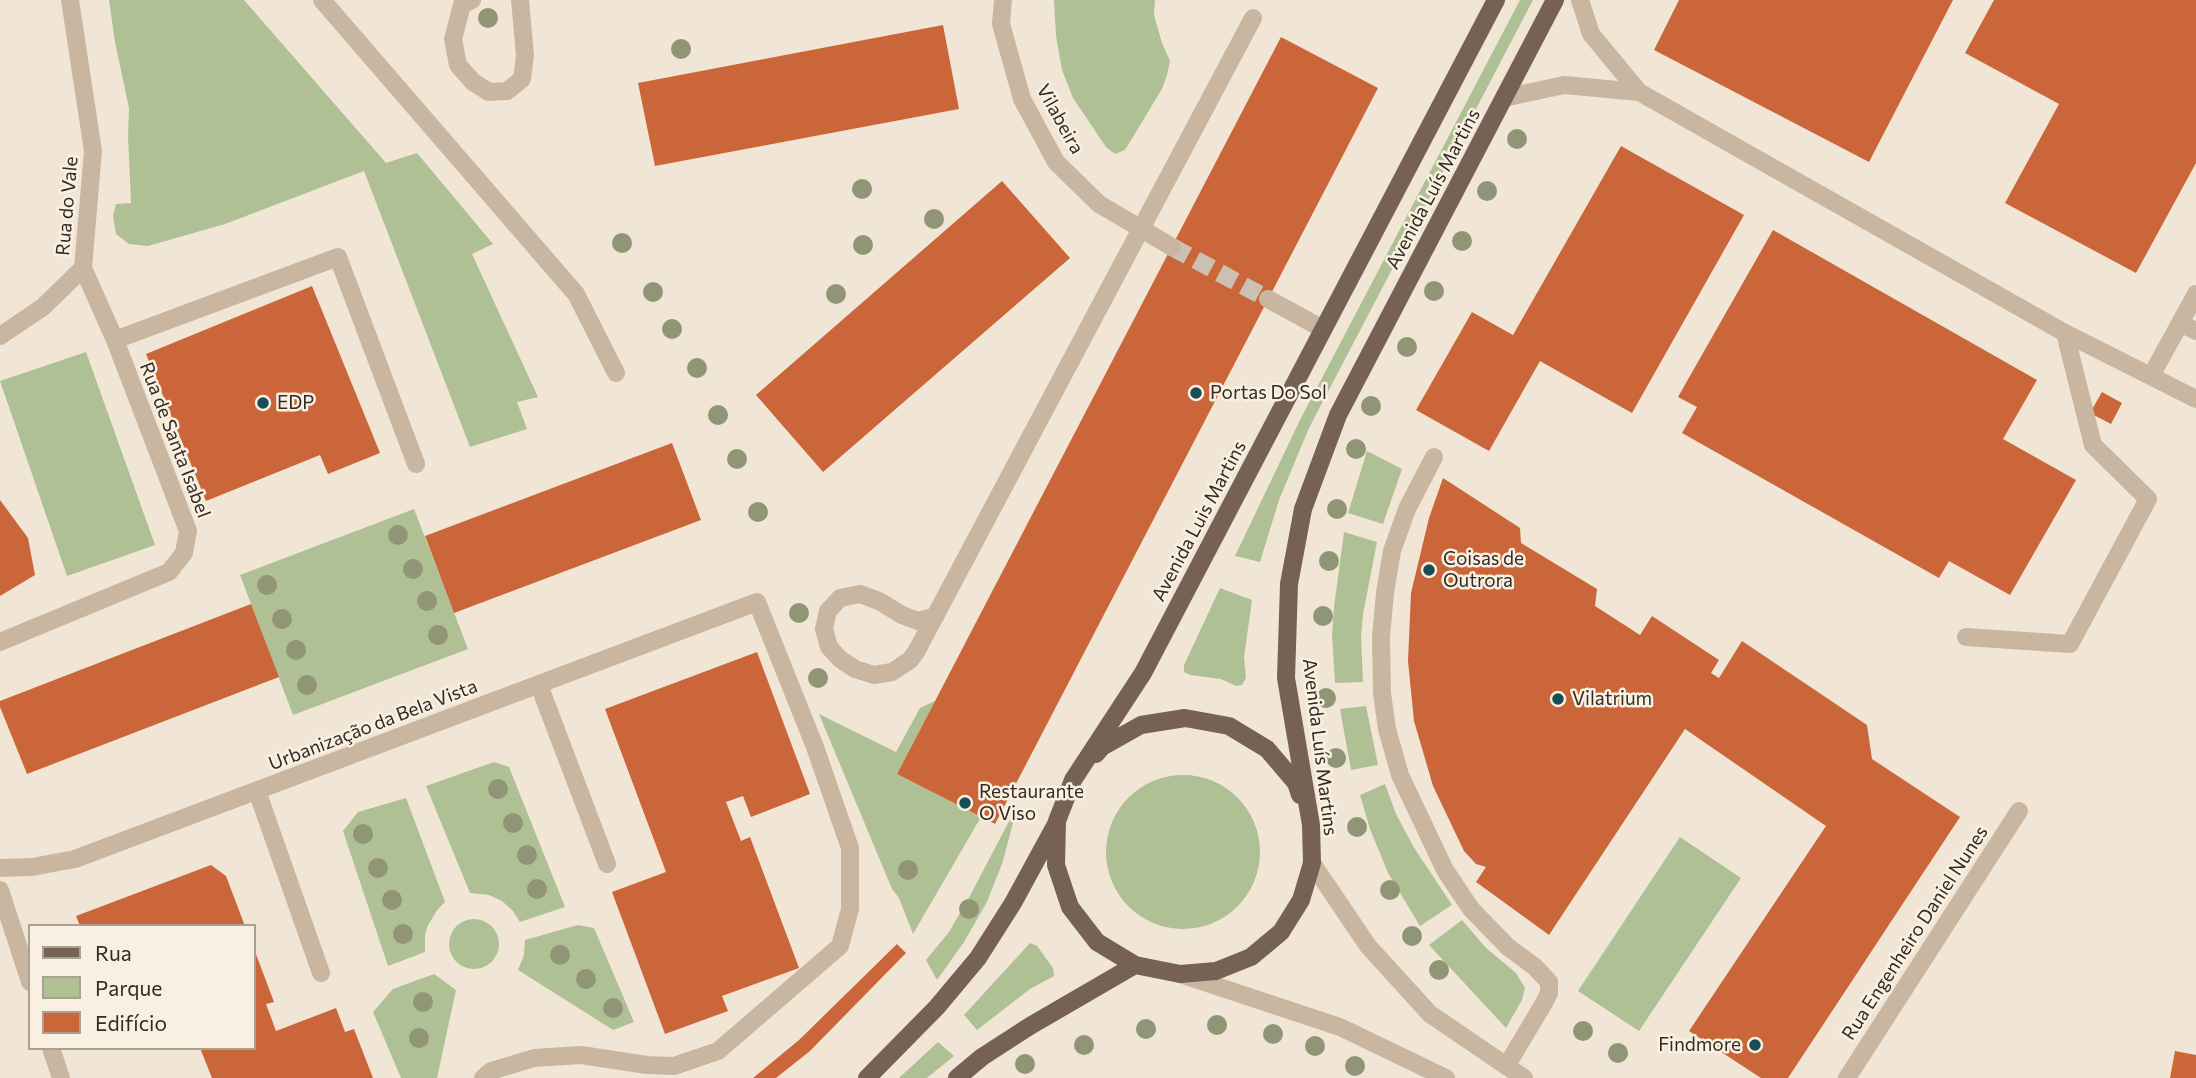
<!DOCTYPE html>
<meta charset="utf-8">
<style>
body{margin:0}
#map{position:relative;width:2196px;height:1078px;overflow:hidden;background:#f1e6d5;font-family:Commissioner,sans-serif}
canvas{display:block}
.legend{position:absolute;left:28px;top:924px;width:228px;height:126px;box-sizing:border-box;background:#f9f0e1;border:2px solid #aaa195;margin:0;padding:9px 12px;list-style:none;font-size:21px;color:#332a24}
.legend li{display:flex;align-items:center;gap:14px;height:35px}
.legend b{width:35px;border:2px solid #aaa195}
</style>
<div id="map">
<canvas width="2196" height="1078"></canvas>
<ul class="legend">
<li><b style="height:9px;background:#766255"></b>Rua</li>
<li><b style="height:19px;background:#afc095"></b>Parque</li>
<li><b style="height:19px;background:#ca663a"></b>Edifício</li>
</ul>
</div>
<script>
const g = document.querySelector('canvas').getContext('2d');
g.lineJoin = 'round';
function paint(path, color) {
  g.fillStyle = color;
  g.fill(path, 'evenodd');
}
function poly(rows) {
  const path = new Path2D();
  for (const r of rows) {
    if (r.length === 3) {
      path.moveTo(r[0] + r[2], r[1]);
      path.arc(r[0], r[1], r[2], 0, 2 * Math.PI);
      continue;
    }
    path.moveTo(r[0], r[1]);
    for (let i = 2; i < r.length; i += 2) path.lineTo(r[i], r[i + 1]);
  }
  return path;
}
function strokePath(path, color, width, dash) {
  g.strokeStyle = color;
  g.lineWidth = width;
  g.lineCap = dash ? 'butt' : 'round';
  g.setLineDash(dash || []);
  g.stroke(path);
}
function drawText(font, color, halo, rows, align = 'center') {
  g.font = font + ' Commissioner,sans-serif';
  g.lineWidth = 5;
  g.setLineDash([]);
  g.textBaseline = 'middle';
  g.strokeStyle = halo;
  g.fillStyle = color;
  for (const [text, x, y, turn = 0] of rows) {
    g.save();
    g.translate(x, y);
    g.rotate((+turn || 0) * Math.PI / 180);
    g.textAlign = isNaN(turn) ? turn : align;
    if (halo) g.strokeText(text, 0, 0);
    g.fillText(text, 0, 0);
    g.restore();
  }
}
paint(poly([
 [109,0,244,0,386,163,417,153,493,244,472,254,538,397,517,402,527,429,470,447,364,171,225,224,148,246,129,244,116,234,113,216,116,204,131,203,128,137,129,108,115,42],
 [1054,0,1155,0,1154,15,1162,43,1170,61,1167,75,1162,89,1125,150,1115,154,1106,147,1073,98,1062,70,1056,36],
 [1520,0,1533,0,1309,428,1279,500,1260,562,1235,556,1300,420],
 [86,352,155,545,67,576,0,381],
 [1367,451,1402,469,1383,524,1348,513],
 [414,509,468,649,293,715,240,575],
 [1344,532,1377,542,1363,614,1361,637,1363,682,1335,683,1332,635,1334,607],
 [1220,588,1252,600,1244,657,1246,678,1242,685,1236,686,1221,679,1190,675,1184,672,1184,665],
 [935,701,897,774,981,817,913,934,899,898,892,889,819,714,896,752,920,708],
 [1366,706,1378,765,1351,770,1340,709],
 [494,762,509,767,565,907,520,922,513,911,502,901,489,895,470,893,426,786],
 [1183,852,77],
 [1385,784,1396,814,1413,846,1452,905,1420,926,1388,873,1370,829,1360,795],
 [406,798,445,902,438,909,428,925,425,935,425,952,388,966,343,831,358,812],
 [1018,804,1003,861,987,902,964,942,937,980,926,960,949,932,971,894],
 [1680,837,1741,878,1639,1031,1578,991],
 [474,944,25],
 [1462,920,1486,948,1516,973,1525,988,1522,1000,1506,1028,1429,945],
 [578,925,594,928,634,1022,613,1030,518,970,524,955,525,940],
 [1030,943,1037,946,1053,968,1054,976,1030,989,977,1030,964,1015],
 [434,974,456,990,437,1078,401,1078,373,1012,393,989],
 [938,1042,954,1056,927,1078,899,1078]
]), '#afc095');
paint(poly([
 [1679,0,1953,0,1869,162,1654,50],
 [1994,0,2196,0,2196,163,2136,273,2005,203,2059,104,1965,53],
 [943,25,959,109,655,166,638,83],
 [1281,37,1378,88,995,824,897,774],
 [1621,146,1744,215,1632,413,1540,361,1489,451,1416,410,1472,312,1513,335],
 [1002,181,1070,258,823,472,756,395],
 [1773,230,2037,380,2003,439,2076,480,2010,595,1949,561,1939,578,1682,433,1697,407,1678,397],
 [312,286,380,453,328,474,320,455,206,501,146,354],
 [2102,392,2122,403,2111,424,2090,413],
 [672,443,701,520,454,613,425,536],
 [1443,478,1520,528,1521,543,1597,589,1595,606,1640,635,1652,616,1719,660,1711,673,1719,678,1742,641,1867,725,1872,759,1960,817,1788,1078,1761,1078,1689,1031,1826,826,1685,729,1549,935,1476,882,1486,867,1476,864,1464,851,1433,786,1414,721,1408,661,1411,593,1429,518],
 [0,500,28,538,35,575,0,596],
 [251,604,279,677,27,774,0,707,0,701],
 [757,652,810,794,751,817,743,796,726,802,741,841,750,837,799,968,722,996,728,1011,665,1034,612,892,666,872,605,709],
 [211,865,226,876,245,926,80,926,76,916],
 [897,944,906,953,810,1051,776,1078,753,1078,799,1040],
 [254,949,274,1002,266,1004,276,1031,336,1008,345,1032,354,1029,373,1078,212,1078,200,1048,254,1048],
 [2175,1051,2196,1055,2196,1078,2170,1078]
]), '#ca663a');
strokePath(poly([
 [1172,247,1268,299]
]), '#cbc0b2', 18, [18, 9]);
strokePath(poly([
 [322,0,576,294,616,373],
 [472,0,462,5,453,39,458,65,473,82,489,92,507,91,522,79,525,55,520,0],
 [1003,0,1001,24,1022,99,1056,162,1099,204,1172,247],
 [1580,0,1591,34,1639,92,2065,333,2196,399],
 [1504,98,1564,85,1639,92],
 [1268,299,1323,329],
 [2180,323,2196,331],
 [0,336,43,307,83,268,93,151,70,0],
 [115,340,338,257,416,464],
 [2151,376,2196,294],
 [1434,457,1407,509,1392,551,1385,593,1381,637,1382,693,1387,729,1400,775,1445,870,1471,909,1508,947,1535,967,1549,982,1549,993,1544,1003,1507,1065],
 [933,617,918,621,902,615,879,601,860,594,840,598,828,611,824,629,829,647,840,659,855,669,874,675,892,672,910,660,916,652,1253,18],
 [1966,637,2070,644,2148,499,2093,445,2065,333],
 [0,642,169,572,184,553,188,531,115,340,83,268],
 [539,685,607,864],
 [257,791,321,973],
 [1312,863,1368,946,1430,1014,1524,1078],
 [0,868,32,867,75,859,757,602,815,747,850,848,850,909,840,946,718,1051,674,1066,647,1065,581,1055,534,1058,491,1071,483,1078],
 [0,890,30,982],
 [1180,974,1340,1027,1446,1078],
 [51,1048,61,1078],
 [1847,1078,2019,811]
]), '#c9b6a1', 18);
strokePath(poly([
 [1096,754,1102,747,1141,725,1185,718,1229,726,1267,749,1296,783,1300,795],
 [1135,965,1097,942,1070,907,1056,865,1057,821,1073,780,1143,673,1496,0],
 [867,1078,937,1007,978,958,1013,903,1056,824],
 [957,1078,982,1057,1030,1026,1135,965,1180,974,1216,971,1251,957,1281,932,1301,900,1312,863,1311,825,1286,678,1289,584,1303,509,1338,415,1555,0]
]), '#766255', 18);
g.fillStyle = '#909575';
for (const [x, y] of [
 [488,18],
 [681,49],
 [1517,139],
 [862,189],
 [1487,191],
 [934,219],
 [1462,241],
 [622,243],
 [863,245],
 [1434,291],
 [653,292],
 [836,294],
 [672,329],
 [1407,347],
 [697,368],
 [1371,406],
 [718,415],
 [1356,449],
 [737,459],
 [1337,509],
 [758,512],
 [398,535],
 [1329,561],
 [413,569],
 [267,585],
 [427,601],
 [799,613],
 [1323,616],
 [282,619],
 [438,635],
 [296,650],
 [818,678],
 [307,685],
 [1326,698],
 [1336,758],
 [498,789],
 [513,823],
 [1357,827],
 [363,834],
 [527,855],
 [378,868],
 [908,870],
 [537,889],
 [1390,890],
 [392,900],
 [969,909],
 [403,934],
 [1412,936],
 [560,955],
 [1439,970],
 [586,979],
 [423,1002],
 [613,1008],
 [1217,1025],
 [1146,1029],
 [1583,1031],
 [1273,1034],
 [419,1038],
 [1084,1045],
 [1315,1046],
 [1618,1053],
 [1025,1064],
 [1355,1066]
]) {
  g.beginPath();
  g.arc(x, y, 10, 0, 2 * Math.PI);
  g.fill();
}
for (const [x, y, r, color] of [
 [1196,393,7,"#194d55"],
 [263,403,7,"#194d55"],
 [1429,570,7,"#194d55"],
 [1558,699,7,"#194d55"],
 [965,803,7,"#194d55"],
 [1755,1045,7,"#194d55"]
]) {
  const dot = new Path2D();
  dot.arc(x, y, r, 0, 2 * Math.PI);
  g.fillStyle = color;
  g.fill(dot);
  strokePath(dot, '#f9f0e1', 2.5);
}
drawText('19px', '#332a24', '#f9f0e1', [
 ["Vilabeira",1060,119,61],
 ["Avenida Luís Martins",1433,189,-62],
 ["Rua do Vale",67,206,-85],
 ["Rua de Santa Isabel",175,440,69],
 ["Avenida Luis Martins",1199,521,-62],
 ["Urbanização da Bela Vista",373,725,-21],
 ["Avenida Luís Martins",1320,747,83],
 ["Rua Engenheiro Daniel Nunes",1915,933,-57]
]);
drawText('19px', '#332a24', '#f9f0e1', [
 ["Portas Do Sol",1210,393],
 ["EDP",277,403],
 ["Coisas de",1443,559],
 ["Outrora",1443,581],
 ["Vilatrium",1572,699],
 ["Restaurante",979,792],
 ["O Viso",979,814],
 ["Findmore",1741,1045,"right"]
], 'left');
</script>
